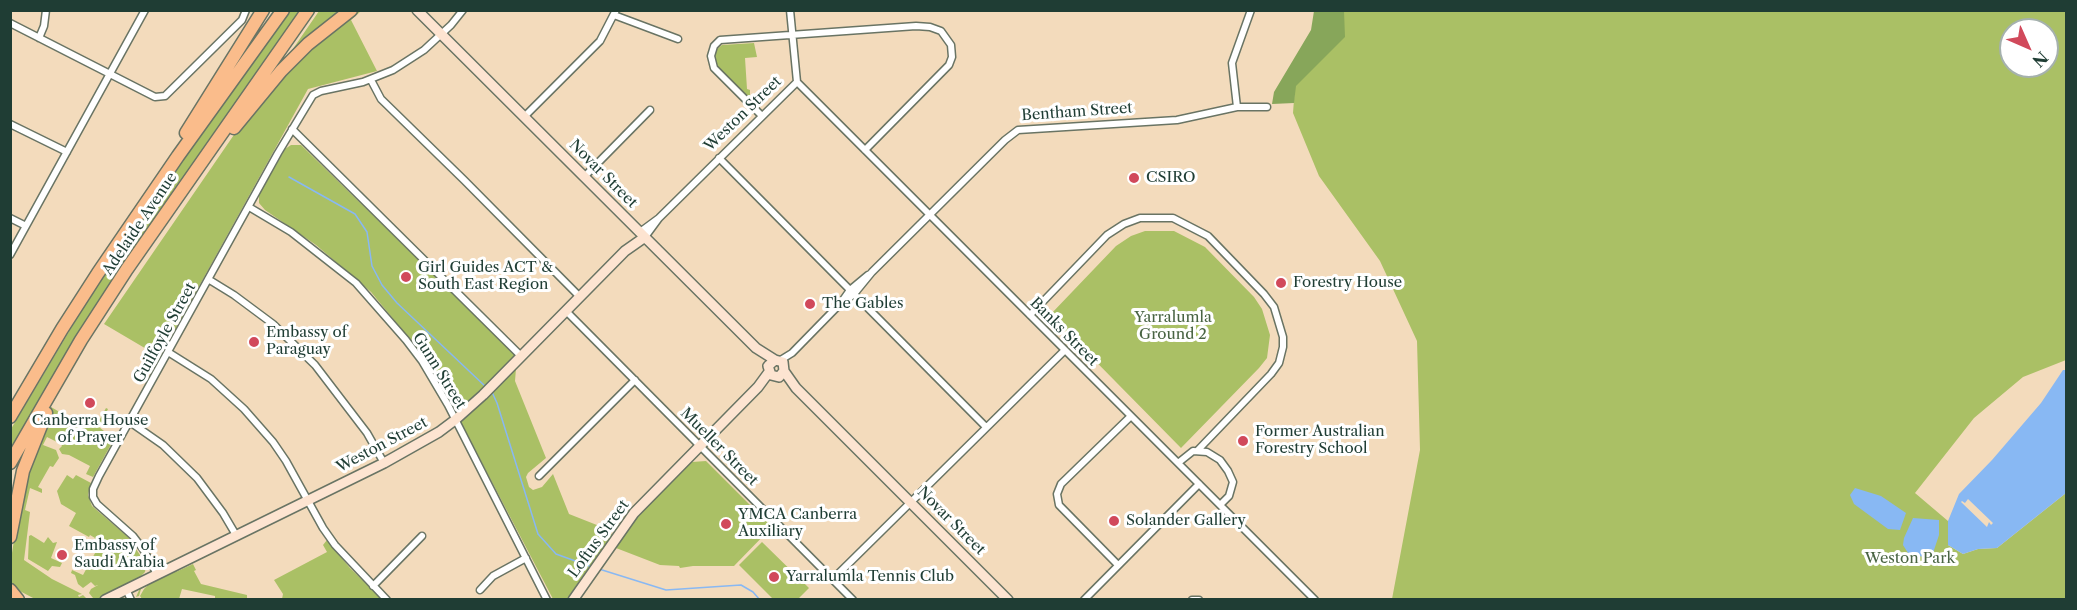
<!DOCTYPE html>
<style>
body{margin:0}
#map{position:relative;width:2077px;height:610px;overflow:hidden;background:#f3dbbc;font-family:"Libre Caslon Text",serif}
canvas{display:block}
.frame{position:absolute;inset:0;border:12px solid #1f3d34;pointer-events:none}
.north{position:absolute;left:1999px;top:18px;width:60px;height:60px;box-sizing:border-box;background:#fff;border:2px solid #a5b1ae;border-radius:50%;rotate:135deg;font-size:16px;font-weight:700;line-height:24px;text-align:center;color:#1f3d34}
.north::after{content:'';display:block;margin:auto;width:21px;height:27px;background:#d1495b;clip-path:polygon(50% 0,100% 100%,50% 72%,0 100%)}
</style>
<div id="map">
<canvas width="2077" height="610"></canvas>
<div class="frame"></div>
<div class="north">N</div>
</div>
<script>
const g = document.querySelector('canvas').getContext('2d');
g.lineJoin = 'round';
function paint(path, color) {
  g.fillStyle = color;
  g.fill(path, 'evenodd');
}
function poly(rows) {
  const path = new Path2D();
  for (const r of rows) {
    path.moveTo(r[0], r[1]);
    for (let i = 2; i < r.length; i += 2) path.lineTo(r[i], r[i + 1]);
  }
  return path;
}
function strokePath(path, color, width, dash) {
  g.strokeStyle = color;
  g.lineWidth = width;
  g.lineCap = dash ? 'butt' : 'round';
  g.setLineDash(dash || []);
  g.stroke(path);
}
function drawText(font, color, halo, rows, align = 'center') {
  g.font = font + ' "Libre Caslon Text",serif';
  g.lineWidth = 6;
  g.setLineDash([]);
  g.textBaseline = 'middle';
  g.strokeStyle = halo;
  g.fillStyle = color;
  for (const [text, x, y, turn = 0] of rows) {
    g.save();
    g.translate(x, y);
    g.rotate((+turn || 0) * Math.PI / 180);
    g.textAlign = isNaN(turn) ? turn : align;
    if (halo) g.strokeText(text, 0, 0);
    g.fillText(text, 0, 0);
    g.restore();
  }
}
paint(poly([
 [290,11,301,11,128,256,73,342,11,450,11,429,92,293,170,177],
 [319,11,361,11,351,20,377,71,308,89,160,357,104,324],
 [1344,11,2066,11,2066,360,2023,377,1974,418,1915,493,1948,521,1948,545,1963,554,1978,549,1997,548,2066,493,2066,599,1392,599,1420,450,1417,341,1380,261,1319,176,1293,113,1295,86],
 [2011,30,2047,30,2047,66,2011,66],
 [754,43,757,57,745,58,747,89,750,90,750,95,760,105,758,108,716,67,713,59,716,50,722,45],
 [291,145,301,145,517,356,515,381,546,458,528,473,526,477,529,487,533,490,542,487,553,474,569,514,607,529,612,535,567,599,553,599,457,415,440,376,371,292,316,245,265,210,259,203,259,195,285,149],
 [1145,231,1174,231,1205,247,1254,297,1262,309,1270,335,1267,358,1259,368,1181,448,1050,315,1116,246,1131,236],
 [51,407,87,428,100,419,106,408,108,409,99,427,114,439,93,477,86,474,90,466,69,455,62,454,59,449,62,446,61,444,47,437,43,445,56,450,59,458,53,467,50,466,38,487,42,489,42,493,30,488,25,510,30,512,24,560,52,579,82,594,78,595,79,597,83,595,87,599,35,599,14,588,11,581,11,559,21,497,42,429],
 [706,461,772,527,734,566,693,566,680,568,679,566,660,565,616,548,634,519,692,462],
 [67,475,73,479,76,475,91,483,88,495,92,506,128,537,146,564,145,572,140,577,98,599,93,598,89,593,91,589,98,585,95,586,91,582,83,588,78,584,75,575,71,573,72,570,83,575,100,544,94,541,95,538,90,535,89,537,69,526,76,513,61,504,57,491],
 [31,535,44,543,48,537,53,543,57,542,51,558,62,563,60,567,52,566,48,571,28,559,29,536],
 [327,540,350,568,382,599,282,599,283,594,274,580,327,552,323,545],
 [762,542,809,588,798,599,773,599,739,565],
 [192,562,176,572,193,564,196,570,194,571,201,584,247,595,247,599,215,599,215,596,182,589,179,599,142,599,140,596,144,589,148,585,141,589,139,596,136,597,140,588]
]), '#aac065');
paint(poly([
 [1314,11,1344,11,1345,37,1296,86,1294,103,1272,104,1274,92,1311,30]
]), '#87a65a');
paint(poly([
 [2063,370,2066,370,2066,493,1997,548,1978,549,1963,554,1948,545,1948,521,1959,494,1992,460,2041,403],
 [1855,488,1881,496,1906,513,1900,530,1888,529,1854,504,1850,495],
 [1913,518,1939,520,1939,535,1931,559,1908,553,1903,545,1904,538]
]), '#88b8f3');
paint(poly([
 [1968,499,1993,523,1991,525,1989,522,1987,527,1961,502,1962,501,1965,503]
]), '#f3dbbc');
strokePath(poly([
 [289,177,355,214,367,232,372,266,382,285,397,303,486,387],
 [492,392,497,403,538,534,556,554,592,567],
 [599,569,666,590,741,585,753,592,760,600]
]), '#88b8f3', 1.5);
const street = poly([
 [790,10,797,82],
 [614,15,678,39],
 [10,23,155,97,165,96,242,20,246,10],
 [39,38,44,26,46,10],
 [371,80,381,99,464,180,580,297],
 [797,82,1315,600],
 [1237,107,1232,63,1251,10],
 [762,116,714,68,711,56,714,46,720,40,916,26,930,27,941,31,951,45,952,57,949,65,865,150],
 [524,117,600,41,616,10],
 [10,124,67,152],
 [292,129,521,356],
 [719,158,986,427],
 [584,177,650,110],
 [249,207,291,232,356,283,406,340,422,361,448,405,547,600],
 [10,218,26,226],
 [640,232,659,218,797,82],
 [645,237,659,218],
 [10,255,145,10],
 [208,279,234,295,273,324,315,365,367,433,384,463],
 [838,307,850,290,868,275],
 [566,311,853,600],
 [1030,315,1107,235,1124,224,1140,218,1173,218,1208,236,1264,294,1274,307,1283,337,1283,347,1279,363,1271,374,1198,450],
 [168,352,211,379,244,409,273,442,286,461,323,528,335,545,387,600],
 [779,361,792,353,837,307,854,294,872,272,1005,140,1018,130,1177,120,1237,107,1267,107],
 [130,422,163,445,197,478,223,513,236,535],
 [1178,463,1193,451,1207,452,1220,460,1228,471,1233,482,1229,496,1220,505],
 [539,476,635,380],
 [1118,565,1059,505,1057,494,1061,484,1131,416],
 [157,574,143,549,133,536,97,504,93,497,93,489,99,476,278,153,313,95,321,91,363,82,393,70,424,50,451,25,463,10],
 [833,579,1065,350],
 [373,586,422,536],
 [126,589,131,600],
 [480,590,493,576,526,558],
 [1084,600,1199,484],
 [1192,600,1199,600]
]);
const secondary = poly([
 [417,10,756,348,775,360,783,362,784,371,796,388,1008,600],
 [775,360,768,366,771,375,779,377,784,371],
 [105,600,384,463,439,432,455,420,483,395,625,251,645,237],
 [573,600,634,513,758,387,769,372]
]);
const highway = poly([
 [234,128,281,71,308,44,351,10],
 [186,133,263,10],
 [10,417,62,329,98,273,178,156,283,10],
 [10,463,81,340,127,269,308,10],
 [10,537,23,471,46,413],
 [10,590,18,600]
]);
strokePath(street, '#697464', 9);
strokePath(secondary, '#697464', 12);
strokePath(highway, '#697464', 15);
strokePath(street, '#fff', 6);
strokePath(secondary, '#fde4d1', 9);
strokePath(highway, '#fabc8b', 12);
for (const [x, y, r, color] of [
 [1134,178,6,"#d1495b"],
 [406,277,6,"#d1495b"],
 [1281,283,6,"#d1495b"],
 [810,304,6,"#d1495b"],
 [254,342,6,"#d1495b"],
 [90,403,6,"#d1495b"],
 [1243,441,6,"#d1495b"],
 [1114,521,6,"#d1495b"],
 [726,524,6,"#d1495b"],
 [62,555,6,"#d1495b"],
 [774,577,6,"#d1495b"]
]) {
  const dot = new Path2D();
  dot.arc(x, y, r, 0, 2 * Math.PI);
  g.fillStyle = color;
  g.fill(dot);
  strokePath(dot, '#fff', 2);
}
drawText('15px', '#1f3d34', '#fff', [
 ["Bentham Street",1077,112,-4],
 ["Weston Street",743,114,-44],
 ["Novar Street",603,174,45],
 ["Adelaide Avenue",140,224,-56],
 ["Banks Street",1064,332,45],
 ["Guilfoyle Street",165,333,-61],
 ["Gunn Street",439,371,58],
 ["Weston Street",382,445,-28],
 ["Mueller Street",719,447,45],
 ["Novar Street",951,521,45],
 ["Loftus Street",599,539,-54]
]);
drawText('15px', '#1f3d34', '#fff', [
 ["CSIRO",1146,178],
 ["Girl Guides ACT &",418,268],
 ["South East Region",418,285],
 ["Forestry House",1293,283],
 ["The Gables",822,304],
 ["Embassy of",266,333],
 ["Paraguay",266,350],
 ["Canberra House",90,421,"center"],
 ["of Prayer",90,438,"center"],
 ["Former Australian",1255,432],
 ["Forestry School",1255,449],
 ["YMCA Canberra",738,515],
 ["Auxiliary",738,532],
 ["Solander Gallery",1126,521],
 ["Embassy of",74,546],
 ["Saudi Arabia",74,563],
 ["Yarralumla Tennis Club",786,577]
], 'left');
drawText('15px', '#496443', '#fff', [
 ["Yarralumla",1173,318],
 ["Ground 2",1173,335],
 ["Weston Park",1910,559]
]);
</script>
